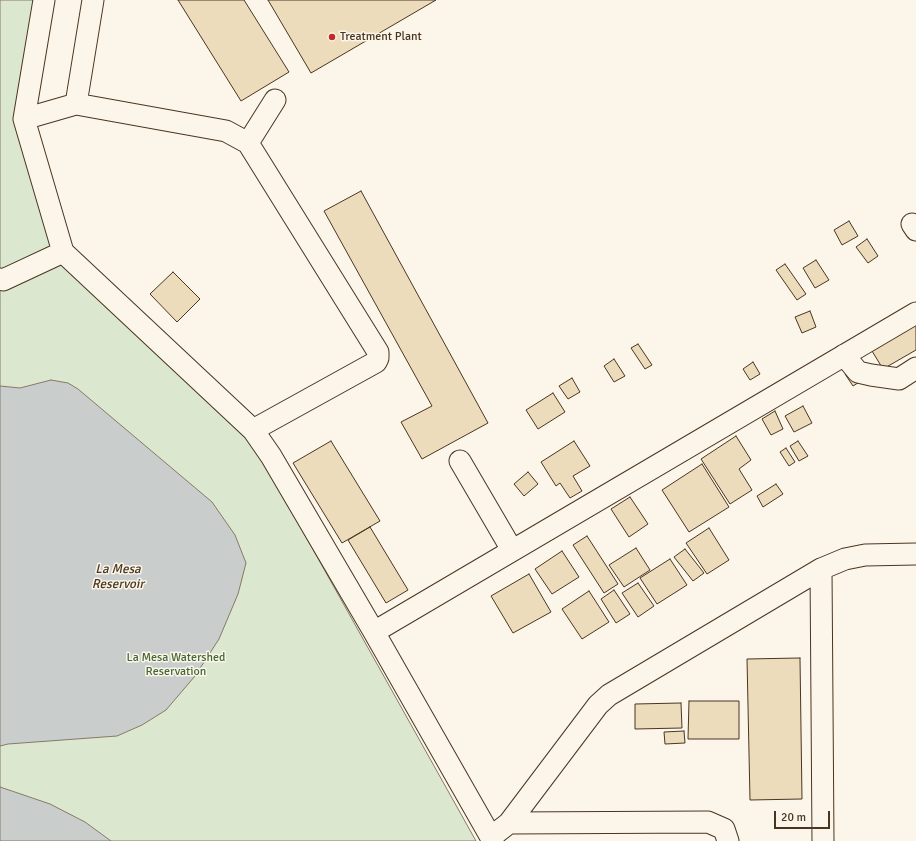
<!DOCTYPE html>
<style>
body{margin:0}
#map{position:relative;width:916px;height:841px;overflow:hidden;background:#fbf6e9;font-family:Signika,sans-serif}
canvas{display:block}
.scale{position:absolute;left:774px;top:811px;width:56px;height:18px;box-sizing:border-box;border:2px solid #4a3520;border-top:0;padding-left:5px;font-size:12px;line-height:14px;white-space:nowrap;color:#4a3520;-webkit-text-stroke:3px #fbf6e9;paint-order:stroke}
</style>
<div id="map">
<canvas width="916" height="841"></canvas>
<div class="scale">20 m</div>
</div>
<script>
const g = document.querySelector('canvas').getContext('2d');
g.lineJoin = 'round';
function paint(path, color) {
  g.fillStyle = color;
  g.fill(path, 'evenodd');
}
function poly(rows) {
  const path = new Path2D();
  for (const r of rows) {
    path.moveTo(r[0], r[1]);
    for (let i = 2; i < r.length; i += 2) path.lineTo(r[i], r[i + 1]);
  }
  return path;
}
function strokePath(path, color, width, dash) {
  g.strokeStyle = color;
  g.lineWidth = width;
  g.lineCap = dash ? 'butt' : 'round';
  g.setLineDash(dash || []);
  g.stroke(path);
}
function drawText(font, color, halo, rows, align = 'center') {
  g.font = font + ' Signika,sans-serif';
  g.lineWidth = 3;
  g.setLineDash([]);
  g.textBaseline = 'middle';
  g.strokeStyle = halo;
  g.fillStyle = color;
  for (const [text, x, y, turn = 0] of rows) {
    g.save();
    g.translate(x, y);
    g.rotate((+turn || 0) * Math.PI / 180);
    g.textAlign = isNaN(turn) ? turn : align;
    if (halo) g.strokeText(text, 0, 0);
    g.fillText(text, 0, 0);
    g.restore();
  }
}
const green = poly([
 [0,0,40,0,21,108,58,254,244,426,476,841,0,841,0,0]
]);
paint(green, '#dce7d0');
strokePath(green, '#887966', 1);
const water = poly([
 [51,380,68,383,78,389,212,502,235,535,246,563,238,594,219,639,195,676,166,710,142,725,117,736,8,744,0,746,0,386,20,388,51,380],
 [0,787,50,804,85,822,111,841,0,841,0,787]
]);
paint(water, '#c9cecd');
strokePath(water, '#887966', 1);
const building = poly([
 [178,0,244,0,289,72,241,101,178,0],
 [268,0,436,0,311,73,268,0],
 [361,191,488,423,422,459,401,422,432,406,324,211,361,191],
 [849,221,858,236,842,245,834,230,849,221],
 [867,239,878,256,868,263,856,247,867,239],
 [816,260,829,280,815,288,803,268,816,260],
 [785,264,806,294,797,300,776,270,785,264],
 [173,272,200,299,177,322,150,294,173,272],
 [810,311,816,327,802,333,795,317,810,311],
 [916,325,916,350,883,369,872,351,916,325],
 [638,344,652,365,645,369,631,348,638,344],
 [614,359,625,376,614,382,604,366,614,359],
 [753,362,760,374,750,380,743,369,753,362],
 [853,369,861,381,853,386,845,374,853,369],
 [572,378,580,392,568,399,559,386,572,378],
 [553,393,565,412,538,429,526,410,553,393],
 [803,406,812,423,794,432,785,416,803,406],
 [775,411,783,429,771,435,762,419,775,411],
 [736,436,751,460,739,469,752,490,730,504,701,459,736,436],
 [331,441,380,521,342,543,293,463,331,441],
 [574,441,590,466,573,476,582,491,570,498,560,483,556,486,541,462,574,441],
 [798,441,808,456,799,461,790,446,798,441],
 [786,448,795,462,789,466,780,452,786,448],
 [702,464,729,507,689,532,662,490,702,464],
 [528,472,538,484,524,496,514,484,528,472],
 [776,484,783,494,763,507,757,496,776,484],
 [630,497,648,524,629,537,611,509,630,497],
 [370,527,408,590,386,603,348,540,370,527],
 [709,528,729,560,707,574,686,543,709,528],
 [587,536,618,584,604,593,573,545,587,536],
 [636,548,650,570,624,587,609,565,636,548],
 [685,549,704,573,693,581,674,557,685,549],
 [562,551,579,577,552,594,535,569,562,551],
 [670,559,687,585,657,604,640,578,670,559],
 [529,574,551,612,513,633,491,596,529,574],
 [638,583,654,606,638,617,622,593,638,583],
 [614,590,630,614,616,623,601,599,614,590],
 [589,591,609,622,582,639,562,609,589,591],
 [800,658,802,799,750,800,747,659,800,658],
 [689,701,739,701,739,739,688,739,689,701],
 [681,703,682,728,635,729,635,704,681,703],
 [684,731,685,743,665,744,664,732,684,731]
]);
paint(building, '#ecdcbc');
strokePath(building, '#4a3520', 1);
const minor = poly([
 [44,0,24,119,63,252,253,430,271,456,374,632,493,841],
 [76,104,93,0],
 [24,119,76,104,226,131,248,143,378,352,378,358,376,362,253,430],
 [248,143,275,100],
 [912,224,916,230],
 [0,279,3,280,63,252],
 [844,355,858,372,871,375,899,379,916,368],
 [460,461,512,550],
 [821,569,823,841],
 [374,632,916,313],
 [509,823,708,822,724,829,728,841],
 [491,837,509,823,598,705,609,695,821,569,845,559,865,555,916,554]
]);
strokePath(minor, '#4a3520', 23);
strokePath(minor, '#fbf6e9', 21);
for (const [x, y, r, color] of [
 [332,37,4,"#c62828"]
]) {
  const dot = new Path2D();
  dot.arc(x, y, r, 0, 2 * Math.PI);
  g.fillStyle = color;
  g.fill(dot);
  strokePath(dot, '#fbf6e9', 1.5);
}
drawText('12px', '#4a3520', '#fbf6e9', [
 ["Treatment Plant",340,37]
], 'left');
drawText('12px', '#436837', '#fbf6e9', [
 ["La Mesa Watershed",176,658],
 ["Reservation",176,672]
]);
drawText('italic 13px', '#4a3520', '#fbf6e9', [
 ["La Mesa",118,570],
 ["Reservoir",118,585]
]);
</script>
